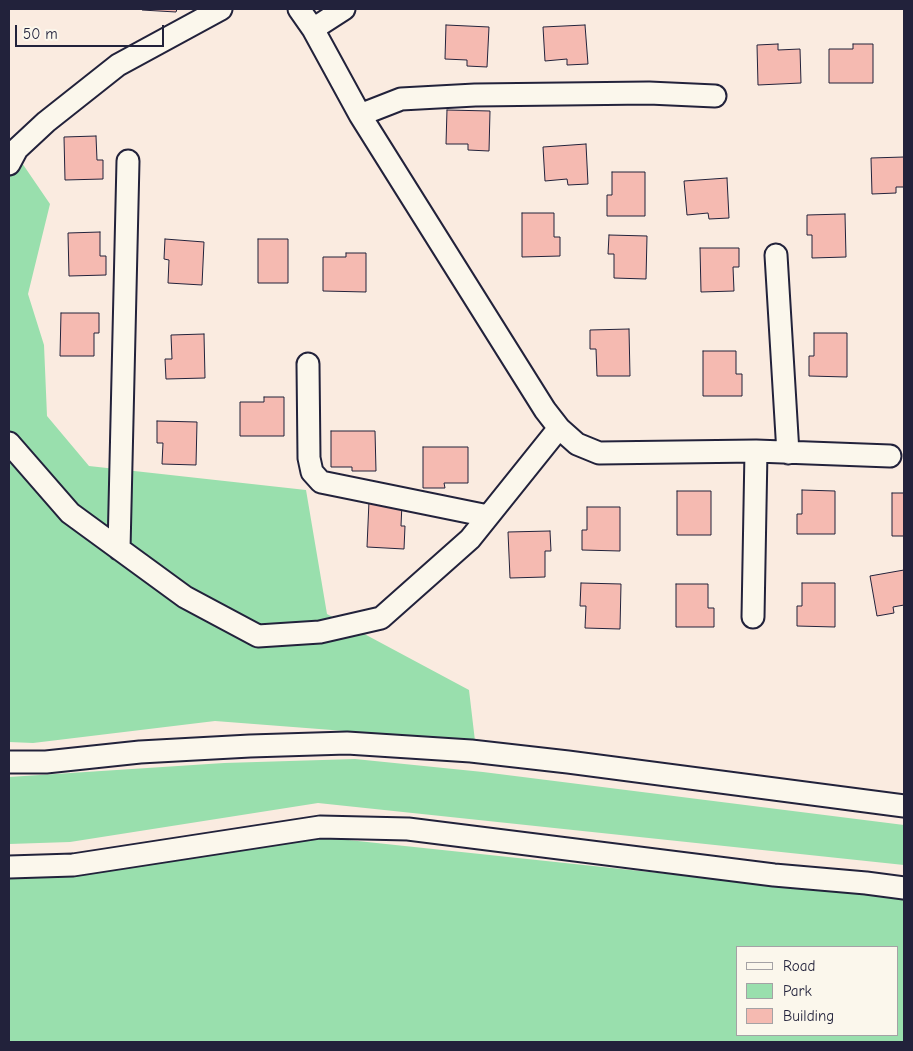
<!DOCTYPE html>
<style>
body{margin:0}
#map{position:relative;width:913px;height:1051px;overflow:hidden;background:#faebe0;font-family:"Comic Neue",sans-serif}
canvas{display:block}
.frame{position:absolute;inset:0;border:10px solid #22223b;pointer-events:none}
.legend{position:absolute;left:736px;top:946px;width:162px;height:90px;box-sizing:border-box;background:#fbf7ec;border:1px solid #a4a2a5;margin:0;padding:6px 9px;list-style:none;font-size:15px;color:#22223b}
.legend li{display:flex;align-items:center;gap:10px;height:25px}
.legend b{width:25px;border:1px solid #a4a2a5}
.scale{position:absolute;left:15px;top:25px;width:149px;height:22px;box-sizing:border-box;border:2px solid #22223b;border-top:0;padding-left:6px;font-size:15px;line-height:18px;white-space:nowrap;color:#22223b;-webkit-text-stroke:4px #fbf7ec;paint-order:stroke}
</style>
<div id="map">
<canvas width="913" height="1051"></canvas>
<div class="frame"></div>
<ul class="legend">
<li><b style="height:6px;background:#fbf7ec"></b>Road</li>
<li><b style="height:14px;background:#99dfad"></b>Park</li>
<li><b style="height:14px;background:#f5bab1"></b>Building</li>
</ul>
<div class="scale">50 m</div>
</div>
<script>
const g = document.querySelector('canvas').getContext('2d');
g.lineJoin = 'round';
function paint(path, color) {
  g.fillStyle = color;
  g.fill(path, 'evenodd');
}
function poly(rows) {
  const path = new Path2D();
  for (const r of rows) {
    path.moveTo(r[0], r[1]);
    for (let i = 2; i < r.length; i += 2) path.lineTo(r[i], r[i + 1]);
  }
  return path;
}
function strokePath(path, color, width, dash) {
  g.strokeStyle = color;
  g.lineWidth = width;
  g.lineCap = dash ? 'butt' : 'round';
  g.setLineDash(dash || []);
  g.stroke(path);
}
paint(poly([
 [9,144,50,204,28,294,44,345,47,416,89,466,306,490,327,614,469,690,475,741,215,721,33,743,9,742],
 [355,759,483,772,904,825,904,865,318,803,70,842,9,844,9,777,224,763],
 [320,837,904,899,904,1042,9,1042,9,877],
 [737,947,897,947,897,1035,737,1035]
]), '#99dfad');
const building = poly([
 [142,9,177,9,176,12,142,10,142,9],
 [446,25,489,27,487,67,467,66,467,60,445,59,446,25],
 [585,25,588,64,567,65,567,59,545,61,543,27,585,25],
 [778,44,778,50,800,49,801,83,758,85,757,45,778,44],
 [853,44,873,44,873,83,829,83,829,49,853,49,853,44],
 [447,110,490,111,489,151,468,150,468,144,446,144,447,110],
 [96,136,97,160,103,160,103,179,65,180,64,137,96,136],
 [586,144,588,184,568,185,567,179,545,181,543,147,586,144],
 [904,157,904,187,896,187,896,193,872,194,871,158,904,157],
 [612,172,645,172,645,216,607,216,607,195,612,195,612,172],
 [727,178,729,218,709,219,708,213,687,215,684,181,727,178],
 [522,213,554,213,554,237,560,237,560,256,522,257,522,213],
 [845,214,846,257,812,258,812,235,807,235,807,215,845,214],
 [100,232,100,256,106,256,106,275,69,276,68,233,100,232],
 [609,235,647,236,646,279,614,278,614,254,608,254,609,235],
 [165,239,204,242,202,285,168,283,169,260,164,259,165,239],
 [258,239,288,239,288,283,258,283,258,239],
 [700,248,739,248,739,267,733,267,734,291,701,292,700,248],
 [346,253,366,253,366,292,323,291,323,257,346,257,346,253],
 [61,313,99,313,99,333,94,333,94,356,60,356,61,313],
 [629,329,630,376,597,376,596,349,590,349,590,330,629,329],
 [814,333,847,333,847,377,809,376,809,356,814,356,814,333],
 [204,334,205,378,166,379,165,359,172,359,171,335,204,334],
 [703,351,736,351,736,374,742,374,742,396,703,396,703,351],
 [264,397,284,397,284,436,240,436,240,402,264,402,264,397],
 [157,421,197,422,196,465,162,464,163,443,157,443,157,421],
 [331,431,375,431,376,471,352,471,352,467,331,467,331,431],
 [423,447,468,447,468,483,444,483,445,488,423,488,423,447],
 [802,490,835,491,835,534,797,534,797,514,802,514,802,490],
 [677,491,711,491,711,535,677,535,677,491],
 [892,493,904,493,904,536,892,536,892,493],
 [369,501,402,503,401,526,405,526,404,549,367,547,369,501],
 [587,507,620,507,620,551,582,550,582,530,587,530,587,507],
 [550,531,551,551,545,551,545,577,510,578,508,532,550,531],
 [904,570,904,605,893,607,894,613,877,616,870,576,904,570],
 [581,583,621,584,620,629,585,628,586,606,580,606,581,583],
 [802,583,835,583,835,627,797,626,797,606,802,606,802,583],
 [676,584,708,584,708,608,714,608,714,627,676,627,676,584]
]);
paint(building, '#f5bab1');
strokePath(building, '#22223b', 1);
const minor = poly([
 [299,9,313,29,360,115,545,410,559,428,577,444,599,453,756,451,890,456],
 [313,29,344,9],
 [360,115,401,99,475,95,649,93,715,96],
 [9,164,17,149,46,122,118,65,221,9],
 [776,255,788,453],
 [308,364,309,458,312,472,321,482,488,516],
 [9,443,70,513,185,597,258,636,320,632,381,618,470,539,559,428],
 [119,549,128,161],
 [753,617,756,451],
 [9,762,46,762,140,752,250,746,347,743,471,751,568,762,904,806],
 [9,867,73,865,320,827,408,829,774,875,866,883,904,888]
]);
strokePath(minor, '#22223b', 25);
strokePath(minor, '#fbf7ec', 21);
</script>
